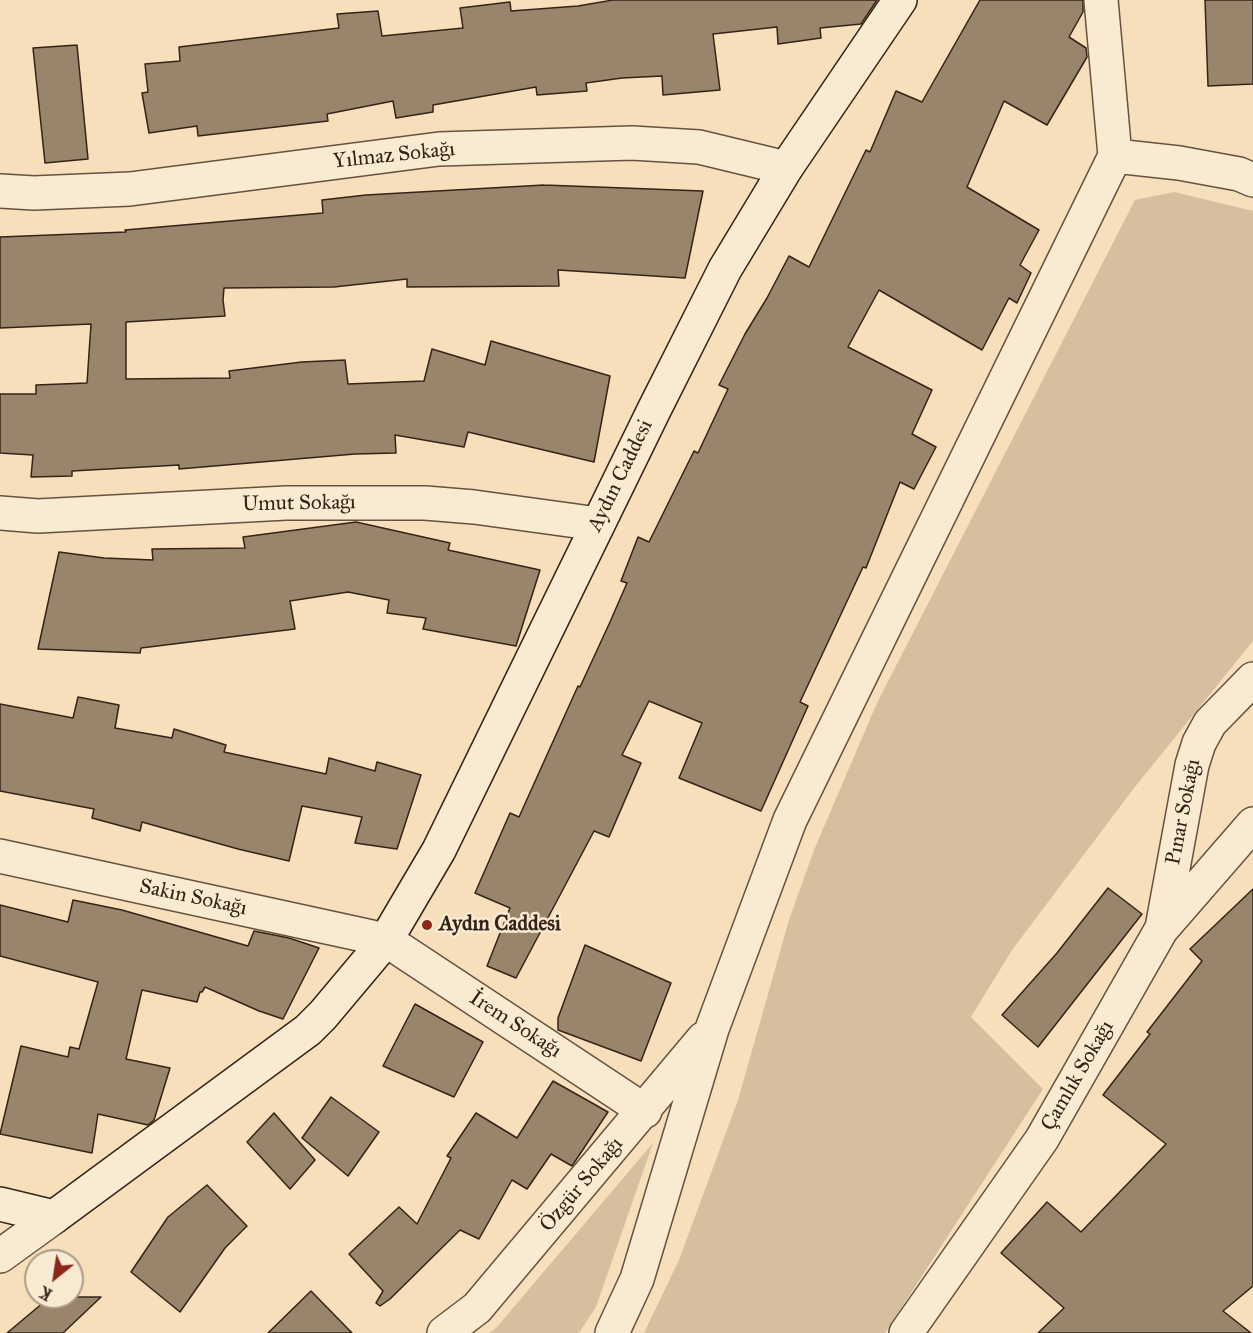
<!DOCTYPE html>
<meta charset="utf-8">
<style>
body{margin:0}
#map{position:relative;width:1253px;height:1333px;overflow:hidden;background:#f6dfba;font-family:"IM FELL Great Primer",serif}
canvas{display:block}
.north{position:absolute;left:24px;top:1249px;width:60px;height:60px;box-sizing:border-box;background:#f9ead2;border:2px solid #ab9a88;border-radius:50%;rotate:210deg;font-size:16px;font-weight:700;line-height:24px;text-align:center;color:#352318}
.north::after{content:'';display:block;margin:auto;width:21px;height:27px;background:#8f2418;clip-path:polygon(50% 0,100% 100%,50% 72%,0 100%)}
</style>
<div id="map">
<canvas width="1253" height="1333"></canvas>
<div class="north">K</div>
</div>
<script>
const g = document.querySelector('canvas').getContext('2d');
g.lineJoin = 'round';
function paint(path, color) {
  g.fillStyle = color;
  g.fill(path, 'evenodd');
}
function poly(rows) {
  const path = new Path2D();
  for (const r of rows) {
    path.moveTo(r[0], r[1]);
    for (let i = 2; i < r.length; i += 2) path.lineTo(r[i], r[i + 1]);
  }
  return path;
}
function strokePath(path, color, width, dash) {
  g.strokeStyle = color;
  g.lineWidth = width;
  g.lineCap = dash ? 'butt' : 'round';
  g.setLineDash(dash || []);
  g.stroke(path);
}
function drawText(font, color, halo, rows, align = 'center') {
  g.font = font + ' "IM FELL Great Primer",serif';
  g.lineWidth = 5;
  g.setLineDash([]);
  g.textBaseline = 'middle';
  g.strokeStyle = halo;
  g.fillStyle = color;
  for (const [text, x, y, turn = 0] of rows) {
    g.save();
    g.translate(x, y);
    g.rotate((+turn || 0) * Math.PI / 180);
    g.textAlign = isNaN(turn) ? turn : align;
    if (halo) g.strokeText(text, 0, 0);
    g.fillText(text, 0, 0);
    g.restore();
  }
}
paint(poly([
 [1174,192,1253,211,1253,641,1134,788,1012,950,971,1017,1043,1089,885,1333,644,1333,679,1260,738,1100,789,920,814,850,877,703,1135,200],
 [653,1143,596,1307,579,1333,489,1333,496,1328]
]), '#d5bf9e');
const building = poly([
 [613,0,877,0,861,24,820,28,821,38,778,44,777,27,713,34,720,90,663,95,662,76,622,78,586,83,587,91,537,95,536,87,433,105,433,112,396,118,393,101,327,114,328,121,198,136,197,126,149,133,142,93,148,92,145,64,180,61,179,47,339,28,337,14,378,11,382,36,463,28,460,8,510,2,511,11,578,6,613,0],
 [980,0,1083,0,1083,12,1069,37,1086,48,1087,57,1047,125,1004,101,967,187,1039,230,1020,265,1031,273,1017,303,1009,298,982,350,879,290,848,347,932,390,912,434,936,447,914,489,900,482,866,568,863,567,800,702,808,706,761,811,679,778,702,723,649,701,622,755,641,763,609,837,594,831,516,978,487,966,510,908,475,893,510,813,519,817,578,686,580,687,610,622,627,583,621,581,638,537,649,542,694,451,698,453,728,389,719,385,745,334,767,298,789,256,809,267,866,150,870,152,896,91,922,102,980,0],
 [1205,0,1253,0,1253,84,1208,86,1205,0],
 [77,45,88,159,45,163,33,48,77,45],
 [544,185,703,191,685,278,558,270,559,286,407,287,407,279,334,287,224,288,223,300,225,316,126,322,126,379,230,378,229,371,302,362,345,360,348,384,424,381,432,349,485,365,491,341,610,376,594,462,468,432,464,447,395,435,396,453,355,454,179,469,179,465,72,471,72,476,31,477,33,455,0,453,0,394,36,394,36,385,87,383,91,324,0,328,0,237,126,232,125,230,323,213,322,200,366,195,544,185],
 [356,522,450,543,448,550,540,570,516,646,423,629,426,618,387,613,389,600,348,592,290,601,295,629,141,648,140,653,38,649,59,552,104,558,153,560,152,549,245,548,243,537,356,522],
 [78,697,119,705,115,728,172,738,174,729,226,745,224,752,326,774,329,758,375,771,377,762,421,775,397,849,355,843,362,817,302,806,289,861,238,849,142,822,140,831,92,818,94,809,0,791,0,704,73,718,78,697],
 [1108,888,1142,914,1038,1047,1002,1015,1057,953,1108,888],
 [1253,889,1253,1286,1223,1311,1251,1333,1038,1333,1064,1308,1001,1253,1047,1202,1081,1232,1166,1144,1103,1095,1150,1034,1147,1032,1202,961,1190,949,1253,889],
 [73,900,122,910,248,946,254,931,289,938,319,948,283,1019,259,1011,205,987,202,992,200,992,197,1002,142,990,126,1059,170,1068,154,1120,148,1125,98,1114,92,1153,0,1134,21,1046,68,1057,70,1047,79,1049,98,982,0,956,0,905,68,922,73,900],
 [585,945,671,983,641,1061,558,1030,558,1018,585,945],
 [415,1004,483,1042,454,1097,383,1066,415,1004],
 [553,1081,608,1112,572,1166,551,1154,527,1189,512,1180,479,1239,460,1230,390,1299,380,1306,376,1303,383,1291,349,1254,399,1207,417,1224,451,1158,447,1156,476,1113,517,1138,553,1081],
 [331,1097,379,1132,348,1176,302,1138,331,1097],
 [274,1113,315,1160,290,1189,247,1142,274,1113],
 [207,1185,247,1226,225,1248,180,1312,131,1272,168,1217,207,1185],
 [311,1291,352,1333,268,1333,311,1291],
 [50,1297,101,1297,63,1333,7,1333,50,1297]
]);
paint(building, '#99856c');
strokePath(building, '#352318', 1.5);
const street = poly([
 [1115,156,1179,163,1239,174,1253,180],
 [0,191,34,193,130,189,439,149,632,143,699,147,786,168],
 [0,513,38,516,286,503,425,503,474,507,598,524],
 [0,856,386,940,645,1111],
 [1162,928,1192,765,1199,743,1210,723,1253,679],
 [0,1256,54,1217],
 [444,1333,477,1308,703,1039],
 [612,1333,637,1279,712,1029,790,820,1115,156,1101,0],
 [906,1333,1042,1139,1161,930,1253,824]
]);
const secondary = poly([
 [0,1204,54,1217,308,1030,323,1015,386,940,439,850,654,410,725,269,786,168,900,0]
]);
strokePath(street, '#655240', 36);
strokePath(secondary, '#352318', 36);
strokePath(street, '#f9ead2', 33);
strokePath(secondary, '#f9ead2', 33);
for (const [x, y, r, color] of [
 [427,925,6,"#8f2418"]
]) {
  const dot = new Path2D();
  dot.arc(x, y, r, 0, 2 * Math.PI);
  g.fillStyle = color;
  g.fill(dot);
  strokePath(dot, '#f9ead2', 2);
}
drawText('21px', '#352318', '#f9ead2', [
 ["Yılmaz Sokağı",394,156,-6],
 ["Aydın Caddesi",621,476,-64],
 ["Umut Sokağı",299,504,-1],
 ["Pınar Sokağı",1184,812,-79],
 ["Sakin Sokağı",193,898,12],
 ["İrem Sokağı",515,1025,33],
 ["Çamlık Sokağı",1078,1076,-60],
 ["Özgür Sokağı",582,1185,-50]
]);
drawText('bold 21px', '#352318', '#f9ead2', [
 ["Aydın Caddesi",439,925]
], 'left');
</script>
